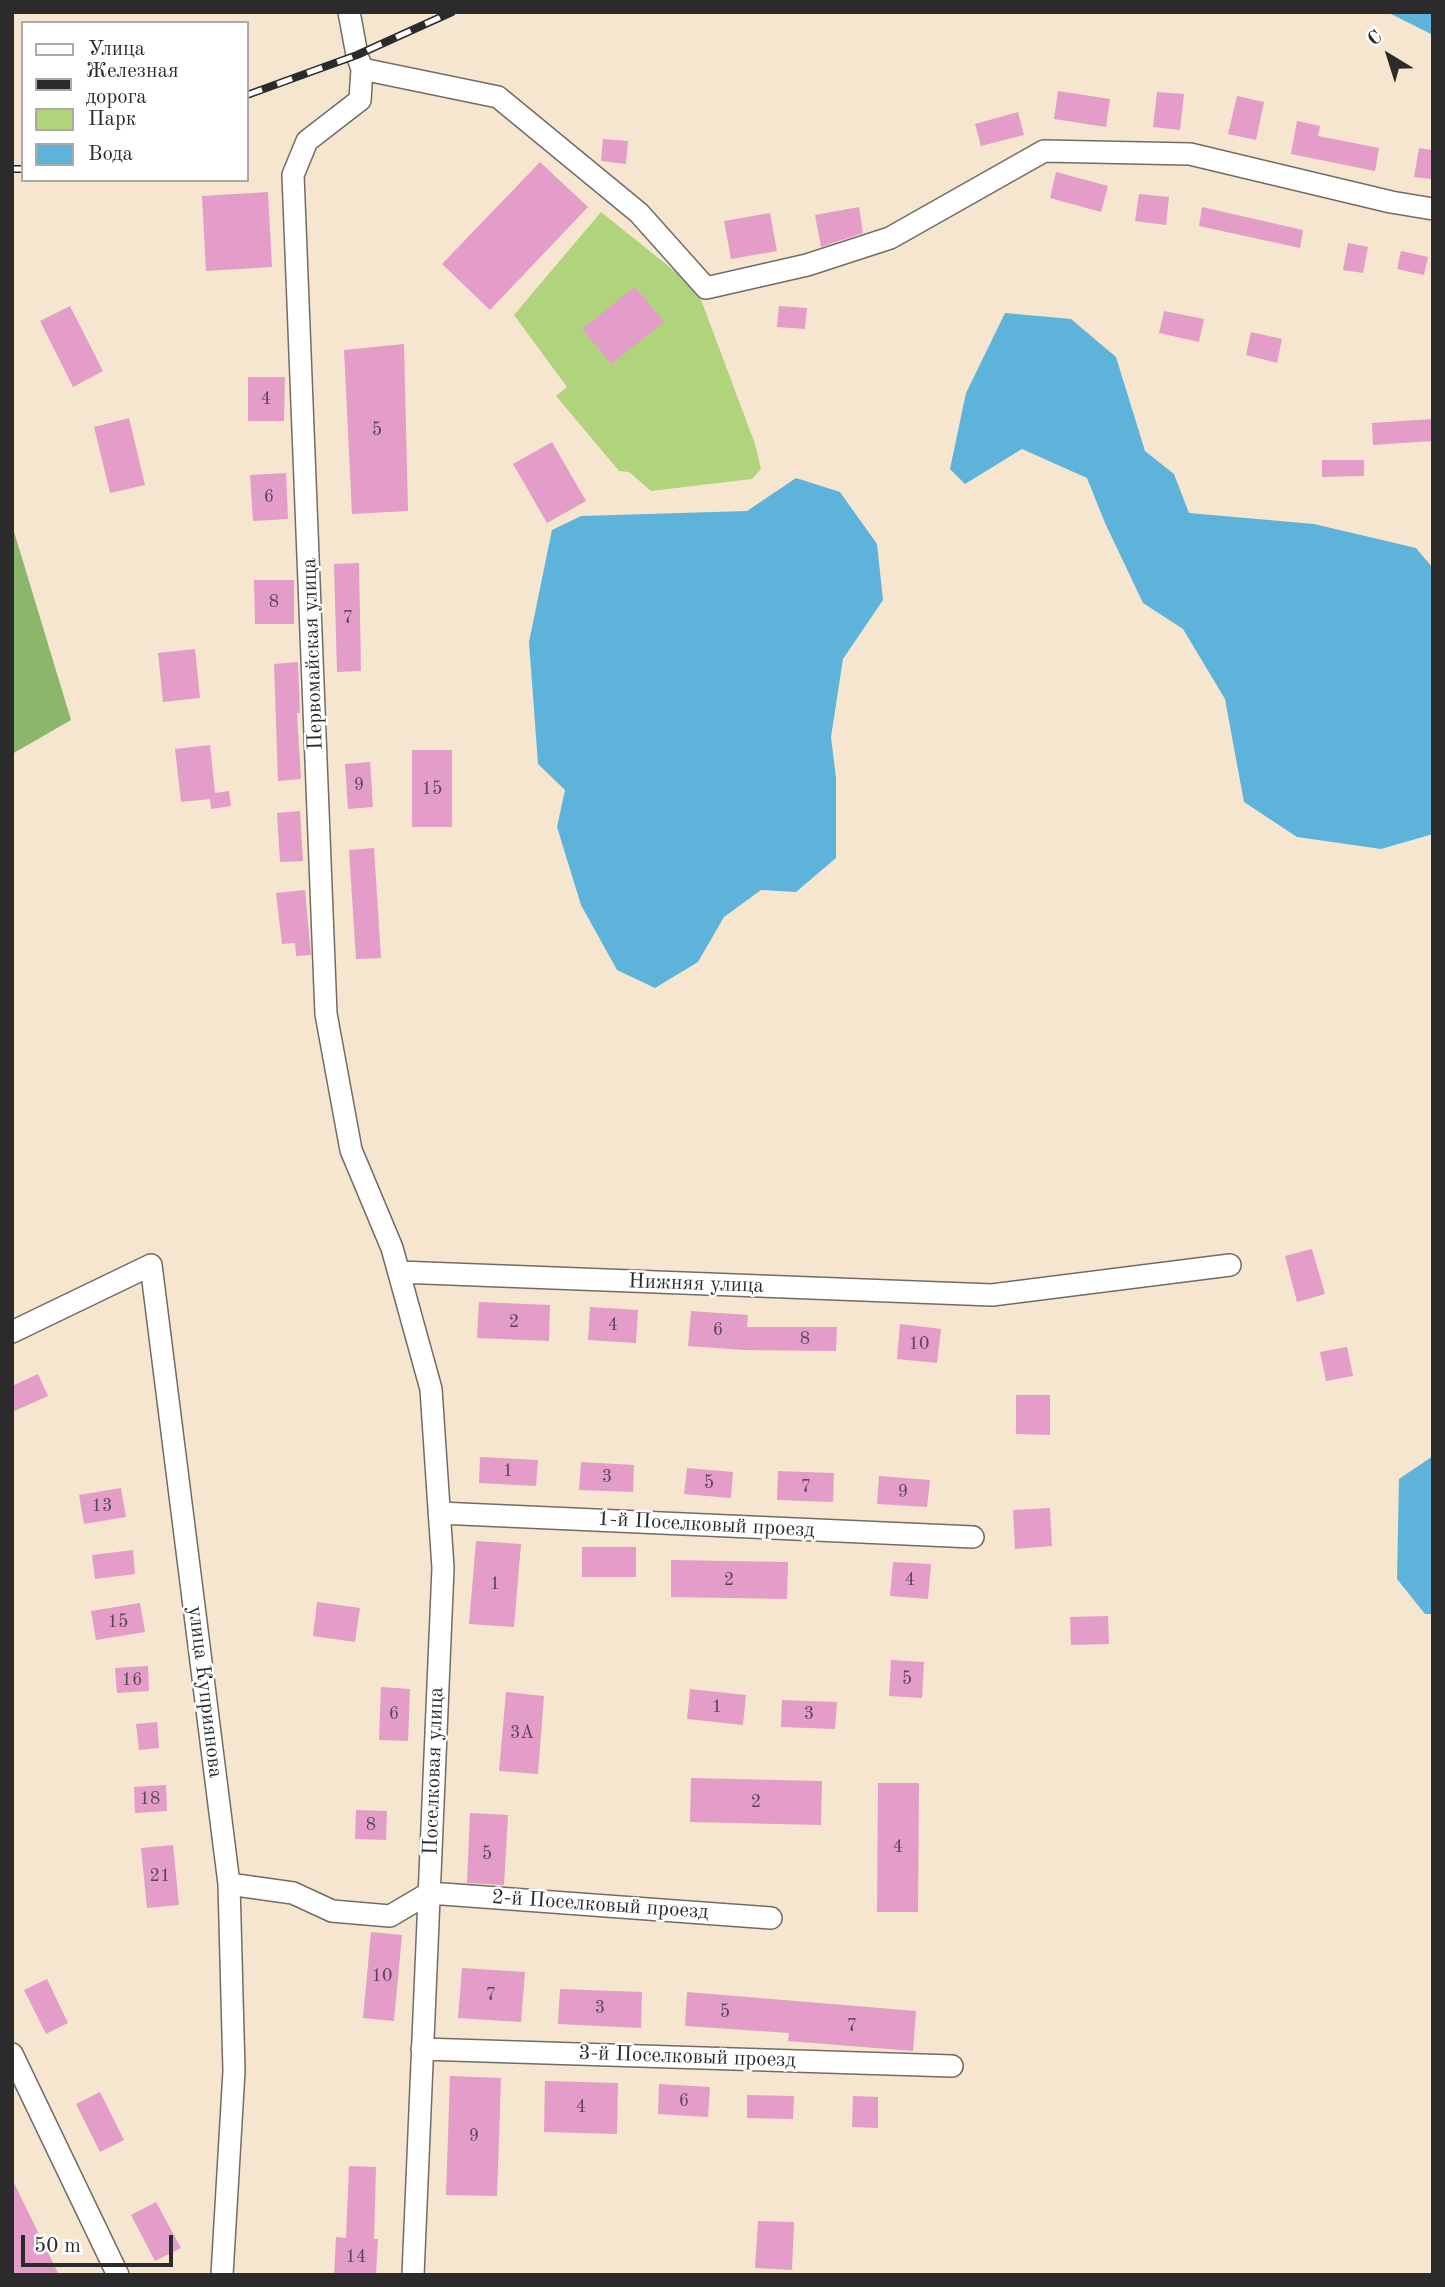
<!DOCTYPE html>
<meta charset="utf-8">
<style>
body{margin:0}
#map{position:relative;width:1445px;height:2287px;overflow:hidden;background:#f6e6d0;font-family:"Old Standard TT",serif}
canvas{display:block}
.frame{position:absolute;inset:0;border:14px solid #2b2b2b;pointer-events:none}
.legend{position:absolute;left:21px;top:21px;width:228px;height:161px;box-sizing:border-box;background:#fff;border:2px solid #aaa;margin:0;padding:9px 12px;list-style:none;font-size:21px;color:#2b2b2b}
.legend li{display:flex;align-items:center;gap:14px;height:35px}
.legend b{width:35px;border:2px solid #aaa}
.north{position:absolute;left:1354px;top:21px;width:70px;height:70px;-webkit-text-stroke:5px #fff;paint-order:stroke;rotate:322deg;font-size:19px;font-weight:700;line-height:28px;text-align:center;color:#2b2b2b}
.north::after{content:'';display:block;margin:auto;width:24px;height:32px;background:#2b2b2b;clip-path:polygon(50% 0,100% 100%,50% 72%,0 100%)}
.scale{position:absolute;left:21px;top:2235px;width:152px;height:32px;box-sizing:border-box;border:4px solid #2b2b2b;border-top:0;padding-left:9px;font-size:21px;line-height:24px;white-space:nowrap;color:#2b2b2b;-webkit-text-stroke:5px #fff;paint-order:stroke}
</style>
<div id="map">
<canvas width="1445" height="2287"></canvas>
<div class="frame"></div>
<ul class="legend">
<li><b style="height:9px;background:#fff"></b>Улица</li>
<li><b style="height:9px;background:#2b2b2b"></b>Железная дорога</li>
<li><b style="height:19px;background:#b0d47c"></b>Парк</li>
<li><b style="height:19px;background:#5eb3da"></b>Вода</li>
</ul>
<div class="north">С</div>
<div class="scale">50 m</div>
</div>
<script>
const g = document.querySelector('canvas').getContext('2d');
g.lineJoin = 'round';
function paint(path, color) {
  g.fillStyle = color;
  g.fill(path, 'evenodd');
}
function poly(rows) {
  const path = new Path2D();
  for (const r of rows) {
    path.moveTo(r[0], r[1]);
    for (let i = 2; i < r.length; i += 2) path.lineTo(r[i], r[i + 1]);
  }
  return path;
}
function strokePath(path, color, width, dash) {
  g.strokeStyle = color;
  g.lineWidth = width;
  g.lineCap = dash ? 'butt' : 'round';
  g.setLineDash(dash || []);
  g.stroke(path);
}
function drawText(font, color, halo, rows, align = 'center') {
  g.font = font + ' "Old Standard TT",serif';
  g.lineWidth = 5;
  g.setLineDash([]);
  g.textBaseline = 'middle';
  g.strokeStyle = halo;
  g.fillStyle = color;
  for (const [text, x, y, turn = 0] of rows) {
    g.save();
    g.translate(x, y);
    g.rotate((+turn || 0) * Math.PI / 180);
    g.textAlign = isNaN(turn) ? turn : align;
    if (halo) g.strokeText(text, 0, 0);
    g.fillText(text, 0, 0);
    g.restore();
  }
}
paint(poly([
 [601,212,697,289,755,444,761,469,752,479,651,491,629,472,619,471,556,396,567,387,514,315]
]), '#b0d47c');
paint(poly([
 [12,525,71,720,12,754]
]), '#8cb66c');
paint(poly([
 [1387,12,1433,12,1433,35],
 [1005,313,1071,319,1116,357,1145,451,1174,474,1189,513,1314,524,1416,548,1433,568,1433,834,1381,849,1297,837,1244,802,1225,699,1183,629,1143,603,1105,523,1087,478,1022,449,965,484,950,469,966,393],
 [796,478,840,492,877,544,883,600,843,659,831,737,836,778,836,858,796,892,761,890,724,917,698,962,655,988,617,970,581,905,557,827,565,790,538,764,529,642,552,530,581,516,747,511],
 [1433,1456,1433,1614,1425,1614,1397,1579,1399,1479]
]), '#5eb3da');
paint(poly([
 [1058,91,1110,99,1106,127,1054,119],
 [1157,92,1184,94,1180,130,1153,127],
 [1237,96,1264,102,1256,140,1228,134],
 [1018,112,1024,135,981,146,975,124],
 [1297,121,1320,126,1318,136,1379,148,1375,171,1291,154],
 [603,139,628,141,626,164,601,161],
 [1419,148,1433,150,1431,179,1414,177],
 [540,162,588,207,490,310,442,264],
 [1056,172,1108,186,1101,212,1050,198],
 [268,192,272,267,206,271,202,196],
 [1139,194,1169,197,1166,225,1135,221],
 [859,207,863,233,821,247,815,215],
 [1202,207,1303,230,1300,248,1199,226],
 [770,213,777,251,731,259,724,221],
 [1348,243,1368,247,1363,273,1343,270],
 [1401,251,1428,257,1424,275,1397,269],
 [635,287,664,322,611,364,582,329],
 [70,306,103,371,73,387,40,321],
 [779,306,807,308,805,329,777,327],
 [1164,311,1204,319,1199,342,1159,333],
 [1251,332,1282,339,1277,363,1246,355],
 [404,344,408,511,352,514,344,350],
 [248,377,285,377,284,421,248,421],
 [129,418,145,485,110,493,94,427],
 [1433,419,1433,441,1373,445,1372,423],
 [552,442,586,501,547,523,513,464],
 [1322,460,1364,460,1364,476,1322,477],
 [286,473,288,519,253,521,250,475],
 [359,563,361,671,337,672,334,564],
 [254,580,294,580,294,624,255,624],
 [195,649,200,698,163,702,158,653],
 [298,662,300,713,297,713,301,779,278,781,274,664],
 [210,745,215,793,229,791,231,806,211,809,210,799,181,802,175,749],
 [412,750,452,750,452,827,412,827],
 [370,762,373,807,348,809,345,764],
 [300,811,303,861,280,862,277,813],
 [374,848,381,958,356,959,349,850],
 [305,890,311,955,296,956,295,943,282,944,276,893],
 [1312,1249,1325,1294,1297,1302,1285,1256],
 [479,1302,550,1305,549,1341,477,1338],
 [590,1307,638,1310,636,1343,588,1340],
 [691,1311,748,1315,747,1327,837,1327,836,1351,743,1350,688,1346],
 [900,1324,941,1329,937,1363,897,1359],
 [1347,1347,1353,1376,1326,1381,1320,1352],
 [38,1374,48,1396,12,1412,12,1386],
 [1016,1395,1050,1395,1050,1435,1016,1434],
 [480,1457,538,1460,536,1486,479,1483],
 [581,1462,634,1465,633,1492,579,1490],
 [687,1468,733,1472,731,1498,684,1494],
 [778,1471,834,1473,833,1502,777,1500],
 [879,1476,930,1480,927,1507,877,1504],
 [121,1488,126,1517,84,1524,79,1495],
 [1050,1508,1052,1546,1015,1549,1013,1510],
 [476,1541,521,1544,514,1627,469,1624],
 [582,1547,636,1547,636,1577,582,1577],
 [133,1550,135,1574,95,1579,92,1555],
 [671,1560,788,1562,787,1599,671,1597],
 [893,1562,931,1564,928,1599,890,1596],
 [317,1602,360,1608,355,1642,313,1636],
 [140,1603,145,1632,96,1640,91,1611],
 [1108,1616,1109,1644,1071,1645,1070,1617],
 [891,1660,924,1662,922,1698,889,1696],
 [148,1666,149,1691,117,1693,115,1668],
 [381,1687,410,1689,408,1741,379,1740],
 [690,1689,746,1695,743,1725,687,1719],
 [506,1692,544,1696,538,1774,499,1771],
 [782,1700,837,1702,835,1729,781,1727],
 [157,1722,159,1748,139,1750,136,1724],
 [691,1778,822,1781,821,1825,690,1822],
 [878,1783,919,1783,918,1912,877,1912],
 [166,1785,167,1811,135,1813,134,1787],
 [356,1810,387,1811,386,1840,355,1839],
 [470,1813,508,1815,504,1885,467,1883],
 [173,1845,179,1905,147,1908,141,1848],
 [371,1932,402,1935,394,2021,363,2018],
 [462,1968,525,1972,521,2022,458,2018],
 [47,1979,68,2023,46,2034,24,1990],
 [560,1989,642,1992,641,2028,558,2024],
 [687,1992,916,2011,913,2051,788,2041,789,2033,685,2026],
 [450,2076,501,2078,497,2196,446,2195],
 [545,2081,618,2083,617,2134,544,2132],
 [659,2084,710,2087,708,2117,658,2114],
 [100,2092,124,2140,100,2152,76,2104],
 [747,2095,794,2096,793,2119,747,2118],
 [853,2096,878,2097,878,2128,852,2127],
 [349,2166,376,2167,374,2239,378,2239,376,2275,334,2275,336,2237,346,2238],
 [12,2179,59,2275,12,2275],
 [156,2202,181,2248,155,2261,131,2215],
 [758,2221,794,2222,792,2270,755,2268]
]), '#e49cc9');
const minor = poly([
 [349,12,357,55,362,69,360,100,307,141,293,175,326,1014,351,1150,392,1248,431,1389,443,1568,413,2275],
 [362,69,498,97,639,213,706,288,807,265,890,238,1044,151,1190,154,1391,202,1433,209],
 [399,1272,992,1295,1230,1265],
 [12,1332,151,1265,229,1884,234,2071,222,2275],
 [439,1513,973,1537],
 [229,1884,293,1893,332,1911,390,1916,429,1893,771,1918],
 [422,2049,952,2066],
 [12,2054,118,2275]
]);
strokePath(minor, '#726c65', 24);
strokePath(minor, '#fff', 21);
const rail = poly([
 [247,95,357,55,452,12],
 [12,169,23,169]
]);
strokePath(rail, '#2b2b2b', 8);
strokePath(rail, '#fff', 5, [16]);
drawText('18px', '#594752', null, [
 ["4",266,399],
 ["5",377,430],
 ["6",269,497],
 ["8",274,602],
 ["7",348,618],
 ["9",359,785],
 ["15",432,789],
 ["2",514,1322],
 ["4",613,1325],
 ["6",718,1330],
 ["8",805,1339],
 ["10",919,1344],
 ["1",508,1471],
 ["3",607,1477],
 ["5",709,1483],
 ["7",806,1487],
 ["9",903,1492],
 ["13",102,1506],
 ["2",729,1580],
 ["4",910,1580],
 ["1",495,1584],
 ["15",118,1622],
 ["5",907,1679],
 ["16",132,1680],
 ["1",717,1707],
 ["6",394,1714],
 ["3",809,1714],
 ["3А",522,1733],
 ["18",150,1799],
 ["2",756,1802],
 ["8",371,1825],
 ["4",898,1847],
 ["5",487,1854],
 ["21",160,1876],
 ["10",382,1976],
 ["7",491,1995],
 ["3",600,2008],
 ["5",725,2012],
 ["7",852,2026],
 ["6",684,2101],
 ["4",581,2107],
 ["9",474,2136],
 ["14",356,2257]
]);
drawText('21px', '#2b2b2b', '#fff', [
 ["Первомайская улица",313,654,-92],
 ["Нижняя улица",696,1284,2],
 ["1-й Поселковый проезд",706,1525,3],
 ["улица Куприянова",205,1692,83],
 ["Поселковая улица",434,1771,-88],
 ["2-й Поселковый проезд",600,1905,4],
 ["3-й Поселковый проезд",687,2057,2]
]);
</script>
